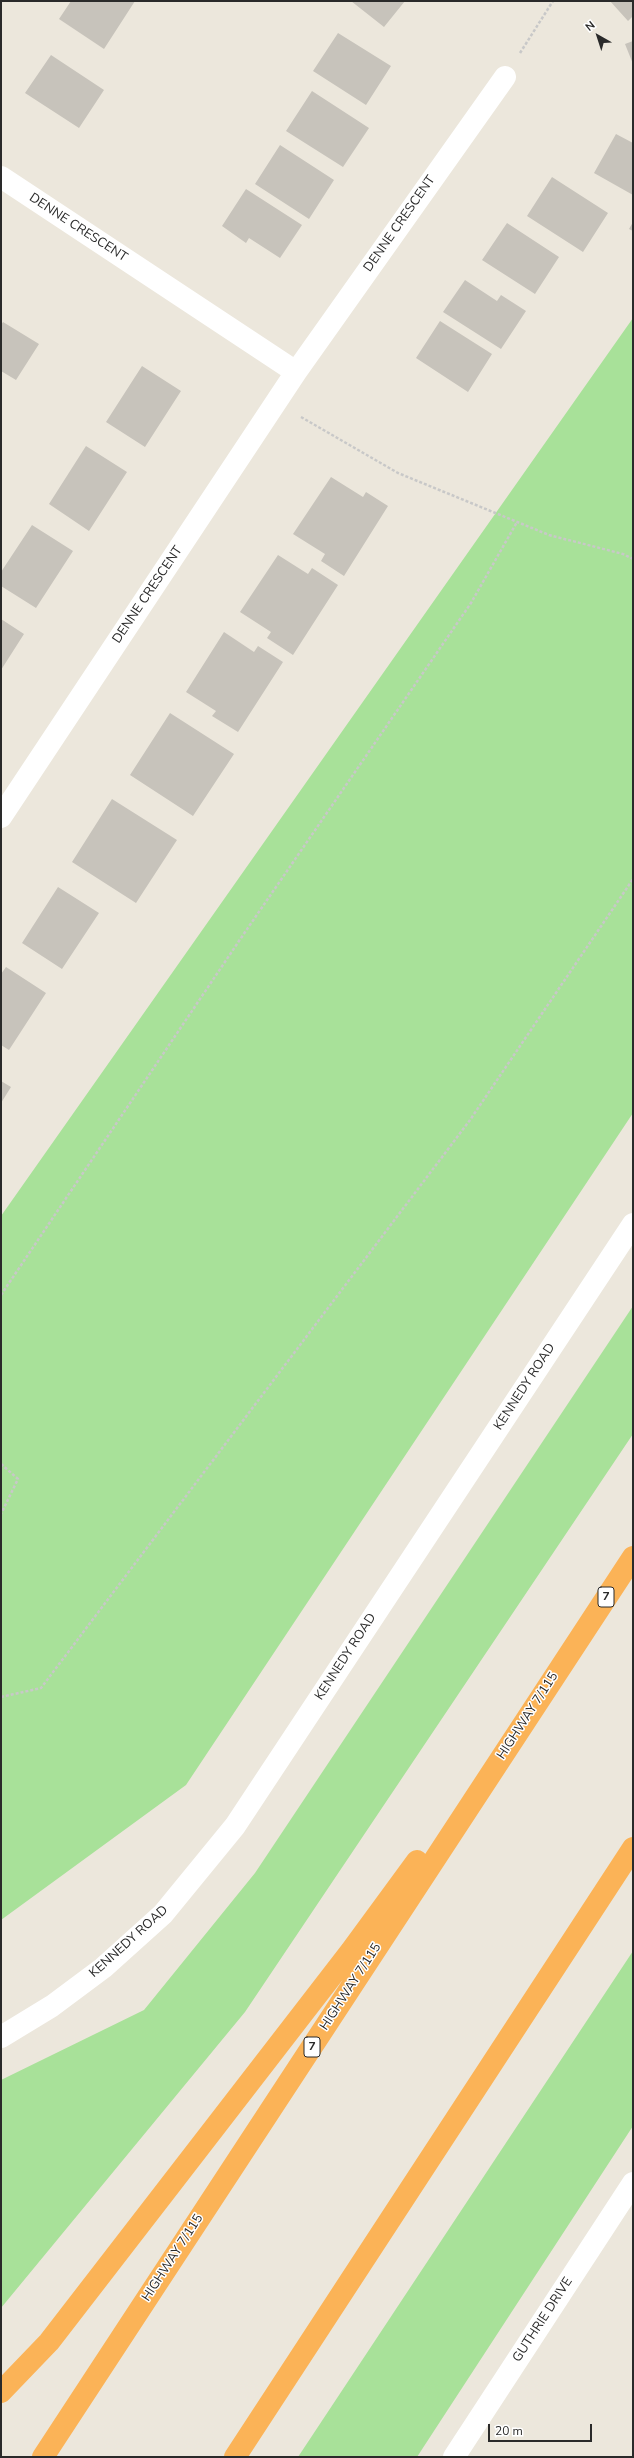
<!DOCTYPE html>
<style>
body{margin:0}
#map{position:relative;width:634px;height:2458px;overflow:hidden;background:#ece7dc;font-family:"Nunito Sans",sans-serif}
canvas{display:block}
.frame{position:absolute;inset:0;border:2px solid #2a2a2a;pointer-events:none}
.north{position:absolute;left:578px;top:16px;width:40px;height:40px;-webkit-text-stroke:3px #fff;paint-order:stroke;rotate:321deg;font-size:11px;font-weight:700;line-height:16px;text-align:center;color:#2a2a2a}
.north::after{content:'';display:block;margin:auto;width:14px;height:18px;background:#2a2a2a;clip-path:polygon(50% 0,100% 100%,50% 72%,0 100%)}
.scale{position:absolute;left:488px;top:2424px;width:104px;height:18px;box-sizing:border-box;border:2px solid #2a2a2a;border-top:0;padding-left:5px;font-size:12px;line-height:14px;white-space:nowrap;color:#2a2a2a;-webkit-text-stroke:3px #fff;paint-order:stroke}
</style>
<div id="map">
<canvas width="634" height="2458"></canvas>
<div class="frame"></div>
<div class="north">N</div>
<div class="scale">20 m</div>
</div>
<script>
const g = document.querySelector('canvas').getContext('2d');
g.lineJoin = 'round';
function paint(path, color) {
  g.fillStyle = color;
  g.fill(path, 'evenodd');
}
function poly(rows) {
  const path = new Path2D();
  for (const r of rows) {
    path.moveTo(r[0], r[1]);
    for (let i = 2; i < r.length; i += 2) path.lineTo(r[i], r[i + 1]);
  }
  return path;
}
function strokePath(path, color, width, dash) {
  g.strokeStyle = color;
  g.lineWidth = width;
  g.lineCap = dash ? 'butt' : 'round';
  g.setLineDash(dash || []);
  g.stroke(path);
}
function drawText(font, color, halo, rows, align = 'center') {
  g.font = font + ' "Nunito Sans",sans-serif';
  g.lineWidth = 3;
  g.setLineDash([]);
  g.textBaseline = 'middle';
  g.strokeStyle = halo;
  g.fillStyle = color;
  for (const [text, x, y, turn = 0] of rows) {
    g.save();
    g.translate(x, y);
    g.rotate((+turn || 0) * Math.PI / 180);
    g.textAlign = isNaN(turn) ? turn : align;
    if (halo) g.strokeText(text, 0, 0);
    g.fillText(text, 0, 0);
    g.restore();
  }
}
paint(poly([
 [633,318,633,1113,186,1785,1,1920,1,1216],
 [633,1306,633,1434,245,2012,1,2308,1,2080,144,2010,255,1873],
 [633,1951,633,2126,417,2457,298,2457]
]), '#a8e199');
paint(poly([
 [71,1,135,1,104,49,59,19],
 [351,1,405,1,384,27],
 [610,1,633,1,633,16,628,21],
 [338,33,391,66,366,105,313,71],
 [633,41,633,64,625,44],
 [51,55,104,90,79,128,25,93],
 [312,91,369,128,343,167,286,131],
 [616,134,633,143,633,195,594,173],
 [280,145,334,180,309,219,255,184],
 [552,177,608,213,583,252,527,216],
 [246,189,302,225,280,258,249,238,246,243,222,226],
 [633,222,633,231,629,229],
 [507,223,559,257,535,294,482,260],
 [465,280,497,301,501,295,526,311,501,349,443,312],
 [440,321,492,354,468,392,416,358],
 [3,322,39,344,16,380,1,371,1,325],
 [142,366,181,391,145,447,106,422],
 [86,446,127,472,89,531,49,504],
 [331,477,363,497,366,492,388,506,344,576,321,561,325,554,293,534],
 [32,525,73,551,36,608,1,586,1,572],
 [278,555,308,574,312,568,338,585,293,655,267,638,271,632,240,612],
 [1,619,24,634,1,670],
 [224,632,254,652,258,646,283,662,238,732,212,716,216,711,186,692],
 [170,713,234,754,193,816,130,775],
 [112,799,177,840,136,903,72,862],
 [58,887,99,913,62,969,22,943],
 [6,967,46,993,9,1050,1,1045,1,974],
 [1,1081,11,1087,1,1103]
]), '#c7c3bb');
strokePath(poly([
 [520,53,553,1],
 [301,417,398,473,549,535,623,554,633,559],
 [1,1295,241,938,471,603,517,522],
 [1,1464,18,1479,1,1514],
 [1,1697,41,1688,470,1120,633,879]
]), '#c8c8c8', 2.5, [3, 2]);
strokePath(poly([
 [1,177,296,372],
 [1,817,296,372,505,77],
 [1,2037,52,2006,103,1968,163,1914,235,1826,633,1224],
 [454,2457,633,2183]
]), '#fff', 22);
strokePath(poly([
 [1,2392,49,2342,351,1951,417,1861],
 [43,2457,633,1557],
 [235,2457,633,1848]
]), '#fbb357', 22);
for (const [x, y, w] of [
 [606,1597,16],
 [312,2047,16]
]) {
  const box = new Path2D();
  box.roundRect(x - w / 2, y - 10, w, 20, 3);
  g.fillStyle = '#fff';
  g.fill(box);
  strokePath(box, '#2a2a2a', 1);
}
drawText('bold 12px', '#2a2a2a', null, [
 ["7",606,1597],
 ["7",312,2047]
]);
drawText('13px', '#2a2a2a', '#fff', [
 ["DENNE CRESCENT",400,224,-55],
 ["DENNE CRESCENT",78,228,33],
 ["DENNE CRESCENT",148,595,-56],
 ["KENNEDY ROAD",525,1387,-57],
 ["KENNEDY ROAD",346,1657,-57],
 ["HIGHWAY 7/115",528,1716,-57],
 ["KENNEDY ROAD",129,1942,-42],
 ["HIGHWAY 7/115",351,1987,-57],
 ["HIGHWAY 7/115",173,2258,-57],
 ["GUTHRIE DRIVE",543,2320,-57]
]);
</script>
